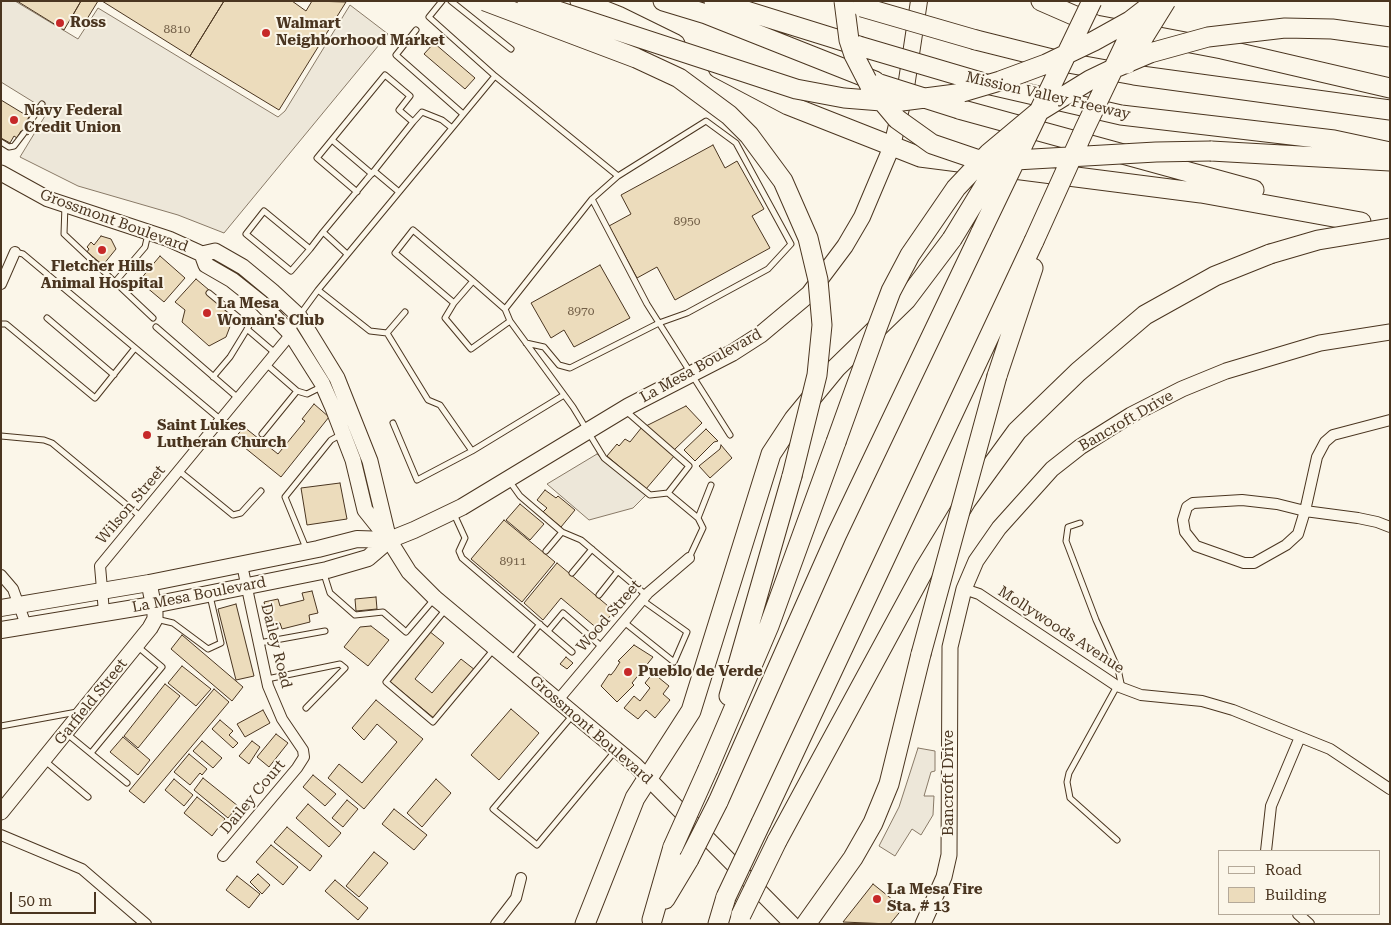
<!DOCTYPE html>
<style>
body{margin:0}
#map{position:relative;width:1391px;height:925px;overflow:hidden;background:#fbf6e9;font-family:"Roboto Serif",serif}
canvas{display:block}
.frame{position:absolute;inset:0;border:2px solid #4a3520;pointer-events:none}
.legend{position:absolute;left:1218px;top:850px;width:162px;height:65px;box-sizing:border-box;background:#fbf6e9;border:1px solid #b4a999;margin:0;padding:6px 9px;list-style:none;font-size:15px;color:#4a3520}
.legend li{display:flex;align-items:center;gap:10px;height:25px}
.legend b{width:25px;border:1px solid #b4a999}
.scale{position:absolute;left:10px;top:892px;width:86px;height:22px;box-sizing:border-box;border:2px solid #4a3520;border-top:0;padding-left:6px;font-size:15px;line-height:18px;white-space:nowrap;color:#4a3520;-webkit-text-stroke:4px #fbf6e9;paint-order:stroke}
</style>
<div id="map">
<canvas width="1391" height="925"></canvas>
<div class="frame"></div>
<ul class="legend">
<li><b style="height:6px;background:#fbf6e9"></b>Road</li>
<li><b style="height:14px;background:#ecdcbc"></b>Building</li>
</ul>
<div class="scale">50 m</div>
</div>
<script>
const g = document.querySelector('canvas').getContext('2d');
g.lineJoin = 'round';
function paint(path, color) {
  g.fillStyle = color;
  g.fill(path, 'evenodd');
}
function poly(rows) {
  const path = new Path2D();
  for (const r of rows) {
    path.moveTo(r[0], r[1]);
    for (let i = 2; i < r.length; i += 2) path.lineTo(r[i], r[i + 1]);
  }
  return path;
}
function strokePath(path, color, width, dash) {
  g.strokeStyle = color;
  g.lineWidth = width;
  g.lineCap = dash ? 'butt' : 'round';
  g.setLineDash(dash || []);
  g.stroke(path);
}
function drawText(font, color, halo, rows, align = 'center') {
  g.font = font + ' "Roboto Serif",serif';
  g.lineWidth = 4;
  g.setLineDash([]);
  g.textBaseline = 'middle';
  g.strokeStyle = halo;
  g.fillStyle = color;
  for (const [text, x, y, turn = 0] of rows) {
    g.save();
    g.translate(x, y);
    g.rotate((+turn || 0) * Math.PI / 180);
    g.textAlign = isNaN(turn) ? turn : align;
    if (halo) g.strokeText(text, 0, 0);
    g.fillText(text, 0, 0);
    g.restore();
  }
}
const parking = poly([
 [1,1,15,1,78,39,98,8,278,117,285,111,350,5,388,34,224,233,178,215,78,186,20,157,48,111,1,82,1,1],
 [597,454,646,495,633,508,589,520,547,484,597,454],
 [918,748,935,751,935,771,931,772,924,796,934,796,933,815,921,835,912,829,895,856,879,846,899,807,918,748]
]);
paint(parking, '#ede7d9');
strokePath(parking, '#887966', 1);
const building = poly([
 [17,1,81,1,64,30,17,1],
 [81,1,98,1,87,19,81,20,73,15,81,1],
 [102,1,224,1,190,56,102,1],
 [224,1,292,1,306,11,312,1,346,2,279,110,190,56,224,1],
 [434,43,475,78,465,89,424,54,434,43],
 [1,100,29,117,25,123,32,128,28,135,21,131,17,138,14,136,10,143,1,138,1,100],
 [713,145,725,168,737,161,764,209,752,216,770,248,675,300,657,267,637,278,609,226,631,214,621,195,713,145],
 [101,236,111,239,116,249,103,265,87,252,89,249,87,247,91,242,94,245,101,236],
 [160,256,185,278,164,302,139,281,160,256],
 [600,265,630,318,574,347,564,330,551,338,531,303,600,265],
 [196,279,209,290,206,294,234,316,226,337,209,346,182,322,185,310,175,302,196,279],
 [314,404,329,417,281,477,234,439,244,427,278,454,305,421,302,419,314,404],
 [686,406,702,423,674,450,646,426,686,406],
 [642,427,675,455,646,489,607,456,617,444,619,446,625,439,630,442,642,427],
 [706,429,718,441,714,442,695,461,684,450,706,429],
 [721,445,732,458,710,478,699,466,720,449,721,445],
 [340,483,347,519,307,525,301,488,340,483],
 [545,490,556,498,558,496,575,510,561,527,543,512,547,508,537,500,545,490],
 [520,504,544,524,530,540,506,520,520,504],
 [504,520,555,562,522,602,471,559,504,520],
 [557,563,614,611,599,630,561,598,543,620,524,603,557,563],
 [312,591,318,613,309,615,310,622,282,629,280,623,270,625,264,602,278,599,280,606,304,600,302,593,312,591],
 [376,597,377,609,356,611,355,599,376,597],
 [236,604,254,676,236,680,218,609,236,604],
 [371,626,389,640,368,666,344,647,360,627,371,626],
 [429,631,444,643,415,679,432,693,461,659,475,670,435,719,388,680,429,631],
 [182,635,243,687,232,701,171,649,182,635],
 [634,645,653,657,632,683,634,685,617,702,601,686,609,674,611,675,615,670,620,662,618,661,634,645],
 [566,657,573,663,567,669,560,664,566,657],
 [182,666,211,689,196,706,168,683,182,666],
 [653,673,669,686,663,694,670,700,655,718,646,710,638,719,624,708,634,696,640,701,650,688,645,683,653,673],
 [165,684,180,696,138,748,124,736,165,684],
 [214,689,229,702,144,803,129,791,214,689],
 [376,700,423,739,364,809,328,778,339,764,362,783,397,742,377,724,364,740,352,728,376,700],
 [511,709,539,733,499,780,471,755,511,709],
 [263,710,270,723,245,737,237,724,263,710],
 [220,720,233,731,229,735,238,743,233,748,212,729,220,720],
 [276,734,288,743,269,767,257,757,276,734],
 [123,737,150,760,138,775,110,752,123,737],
 [202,741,222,758,213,768,193,751,202,741],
 [252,741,260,747,249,764,239,756,252,741],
 [189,754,207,769,202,775,200,773,190,785,174,772,189,754],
 [313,775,336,794,325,806,303,787,313,775],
 [203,778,238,806,228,818,194,790,203,778],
 [174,779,193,795,184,806,165,790,174,779],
 [436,779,451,793,422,827,407,813,436,779],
 [197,797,225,819,212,836,184,813,197,797],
 [347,800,358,809,343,827,332,818,347,800],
 [308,804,341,833,329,847,296,818,308,804],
 [394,809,427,835,414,850,382,824,394,809],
 [287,827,322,856,310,871,274,842,287,827],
 [271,845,298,867,283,885,256,862,271,845],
 [374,852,388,863,359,897,346,886,374,852],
 [258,874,270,885,262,894,250,882,258,874],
 [237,876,260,894,249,908,226,890,237,876],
 [335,880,368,908,358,920,325,891,335,880],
 [873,884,903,908,890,924,843,922,873,884]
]);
paint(building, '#ecdcbc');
strokePath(building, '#4a3520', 1);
const lane = poly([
 [442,1,429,17,495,76,618,176],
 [451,1,511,49],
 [416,30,396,55,463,114],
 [413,122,422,112,442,120,452,128],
 [28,125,42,104],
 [332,140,372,174],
 [1,142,9,147,14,146,24,133],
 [357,192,317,158,385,75,410,96,399,110,413,122,374,171],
 [65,205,64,234,153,318],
 [310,249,264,211,246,234,291,271,310,249,323,232],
 [15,252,23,254,221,420],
 [347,254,323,232,367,179,374,171,399,192],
 [473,281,454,303,395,253,413,230,473,281,505,309,510,321,573,407,604,458,650,495,668,493,689,466,626,411],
 [115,282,145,247,148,234],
 [318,290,370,331,387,333,428,400,440,405,472,451,564,395],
 [209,293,249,326,230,357,213,377],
 [454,303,445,318,471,349,510,321],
 [505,309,592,199,647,304,730,435],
 [47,318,114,375],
 [1,324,6,324,95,398,135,348],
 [156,327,238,398],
 [247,329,275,353],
 [292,332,299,316,318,290,495,76],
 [387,333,405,312],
 [526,343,544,347,559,365,570,368,659,323,687,313,768,269,791,244,736,143,706,121,618,176,592,199],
 [266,364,297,391,307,394,321,387],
 [393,423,417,480,472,451],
 [262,434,297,391],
 [1,436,44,440,52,443,140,516],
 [179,471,233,515,241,513,261,491],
 [510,482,520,496,562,532,546,551],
 [668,493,698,518,711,485],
 [454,514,465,538,459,551,462,558,572,652],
 [1080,523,1068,527,1066,541,1096,620,1118,669,1122,688],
 [562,532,581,540,646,595],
 [306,548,285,497,331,440,342,434],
 [689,558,703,528,698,518],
 [572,573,592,549],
 [324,574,330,593,355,615,383,612,406,632,435,598],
 [599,595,618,571],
 [446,609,386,682,433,722,494,649],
 [156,619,173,623,208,649,221,643,210,596],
 [624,622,674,662,687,632,642,600],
 [548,631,563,613,602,647],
 [259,643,325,631],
 [512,659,540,624],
 [267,679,340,664,345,668,306,708],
 [1117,686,1069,773,1067,782,1070,798,1117,840],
 [572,716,493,809,537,845,616,750],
 [1,726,77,712],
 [66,733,127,783],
 [91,753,162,667,137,646],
 [44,760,88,797]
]);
const street = poly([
 [1,284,15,252],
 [1390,420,1333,435,1325,442,1317,457,1305,511,1298,534,1286,545,1254,563,1244,563,1196,546,1185,532,1183,520,1187,507,1193,503,1242,500,1277,504,1305,511,1358,518,1377,522,1390,527],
 [1,575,13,589,26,625],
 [964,589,979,594,1117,686,1141,695,1202,701,1233,710,1330,749,1390,789],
 [104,612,100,566,291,334],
 [558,700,648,593,689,558],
 [1,835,82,869,146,924],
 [1266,851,1271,806,1300,737],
 [223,856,297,768,304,757,303,750,282,719,268,686,242,565],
 [1298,914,1309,924],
 [496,924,516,898,521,878]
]);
const secondary = poly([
 [1,173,48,199,169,239,202,254,215,251,243,267,272,291,299,316,337,378,370,461,388,536],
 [202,254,206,265,232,280,261,303,291,334,322,383,333,408,353,460,365,510,389,540,409,572,435,598,635,765,792,924],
 [1,812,150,628,155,619,155,613,149,583],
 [923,924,944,877,949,855,950,647,964,589,976,561,999,528,1052,469,1080,447,1131,415,1182,389,1226,371,1320,343,1390,332]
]);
const primary = poly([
 [1,608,149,583,318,549,357,539,389,540],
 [1,630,153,605,327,570,368,558,389,540,414,530,462,507,629,406,732,353,760,335,809,294,845,246,862,217,892,146,906,87,919,1]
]);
const highway = poly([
 [580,1,618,16,675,44],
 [663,1,706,14,875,81],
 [714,1,859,46],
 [1041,1,1096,25,1222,49,1390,88],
 [976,40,1068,63,1134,75,1390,110],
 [718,68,788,105,920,157,1201,193,1361,222],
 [982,83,1121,115,1334,140,1390,152],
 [959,109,1254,190],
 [1211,151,1390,161],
 [997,376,1033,268],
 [729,696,792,476],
 [708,769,769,626,836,442],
 [718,802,837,534,981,232],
 [761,823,1034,241],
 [777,841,924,570,966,501,1017,431,1078,372,1145,315,1215,276,1270,254],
 [665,899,689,859],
 [652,920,673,847],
 [585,924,635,798,691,711,771,454,794,419,836,368,906,300,952,239],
 [718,924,726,897],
 [806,924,853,858,873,823,889,784,921,654]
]);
strokePath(lane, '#4a3520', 7);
strokePath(street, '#4a3520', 12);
strokePath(secondary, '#4a3520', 17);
strokePath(primary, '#4a3520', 18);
strokePath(highway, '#4a3520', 21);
strokePath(lane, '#fbf6e9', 5);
strokePath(street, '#fbf6e9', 10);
strokePath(secondary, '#fbf6e9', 15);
strokePath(primary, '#fbf6e9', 16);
strokePath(highway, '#fbf6e9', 19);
const highwayBridge = poly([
 [485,1,636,58,679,78,729,115,749,135,783,181,808,238,818,280,822,325,817,375,792,476],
 [527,1,796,89,844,98,894,102,956,94,1000,81,1046,64,1094,41,1130,21,1156,1],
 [844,1,849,40,854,55,871,88,897,119,932,144,976,159,998,161,1156,152,1211,151],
 [862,7,976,40],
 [859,46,981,82],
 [1127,64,1166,1],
 [880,84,959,109],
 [981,232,1092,1],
 [952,239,1005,152],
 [1034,241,1085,128,1139,15],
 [1270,254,1318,240,1390,228],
 [836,442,877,328,891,291,910,255,956,188,989,153,1038,112,1090,80,1117,67,1150,53,1208,37,1285,28,1332,29,1390,37],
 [921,654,997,376],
 [673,847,708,769],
 [689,859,718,802],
 [726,897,761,823],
 [741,915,777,841]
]);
strokePath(highwayBridge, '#4a3520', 21, []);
strokePath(highwayBridge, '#fbf6e9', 19);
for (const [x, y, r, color] of [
 [60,23,5,"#c62828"],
 [266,33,5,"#c62828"],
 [14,120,5,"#c62828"],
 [102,250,5,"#c62828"],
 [207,313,5,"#c62828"],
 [147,435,5,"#c62828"],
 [628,672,5,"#c62828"],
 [877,899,5,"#c62828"]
]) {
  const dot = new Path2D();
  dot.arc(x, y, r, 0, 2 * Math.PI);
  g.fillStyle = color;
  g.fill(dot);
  strokePath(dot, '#fbf6e9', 2);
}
drawText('12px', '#725f47', null, [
 ["8810",177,29],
 ["8950",687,221],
 ["8970",581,311],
 ["8911",513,561]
]);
drawText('bold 15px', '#4a3520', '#fbf6e9', [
 ["Ross",70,23],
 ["Walmart",276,24],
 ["Neighborhood Market",276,41],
 ["Navy Federal",24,111],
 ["Credit Union",24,128],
 ["Fletcher Hills",102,267,"center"],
 ["Animal Hospital",102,284,"center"],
 ["La Mesa",217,304],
 ["Woman's Club",217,321],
 ["Saint Lukes",157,426],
 ["Lutheran Church",157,443],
 ["Pueblo de Verde",638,672],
 ["La Mesa Fire",887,890],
 ["Sta. # 13",887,907]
], 'left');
drawText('15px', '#4a3520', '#fbf6e9', [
 ["Mission Valley Freeway",1048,96,13],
 ["Grossmont Boulevard",114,221,20],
 ["La Mesa Boulevard",701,366,-29],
 ["Bancroft Drive",1126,421,-30],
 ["Wilson Street",131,505,-50],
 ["La Mesa Boulevard",199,595,-11],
 ["Wood Street",609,616,-49],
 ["Mollywoods Avenue",1061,630,33],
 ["Dailey Road",276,646,76],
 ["Garfield Street",91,702,-51],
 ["Grossmont Boulevard",591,730,41],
 ["Bancroft Drive",949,783,-90],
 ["Dailey Court",253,797,-50]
]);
</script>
